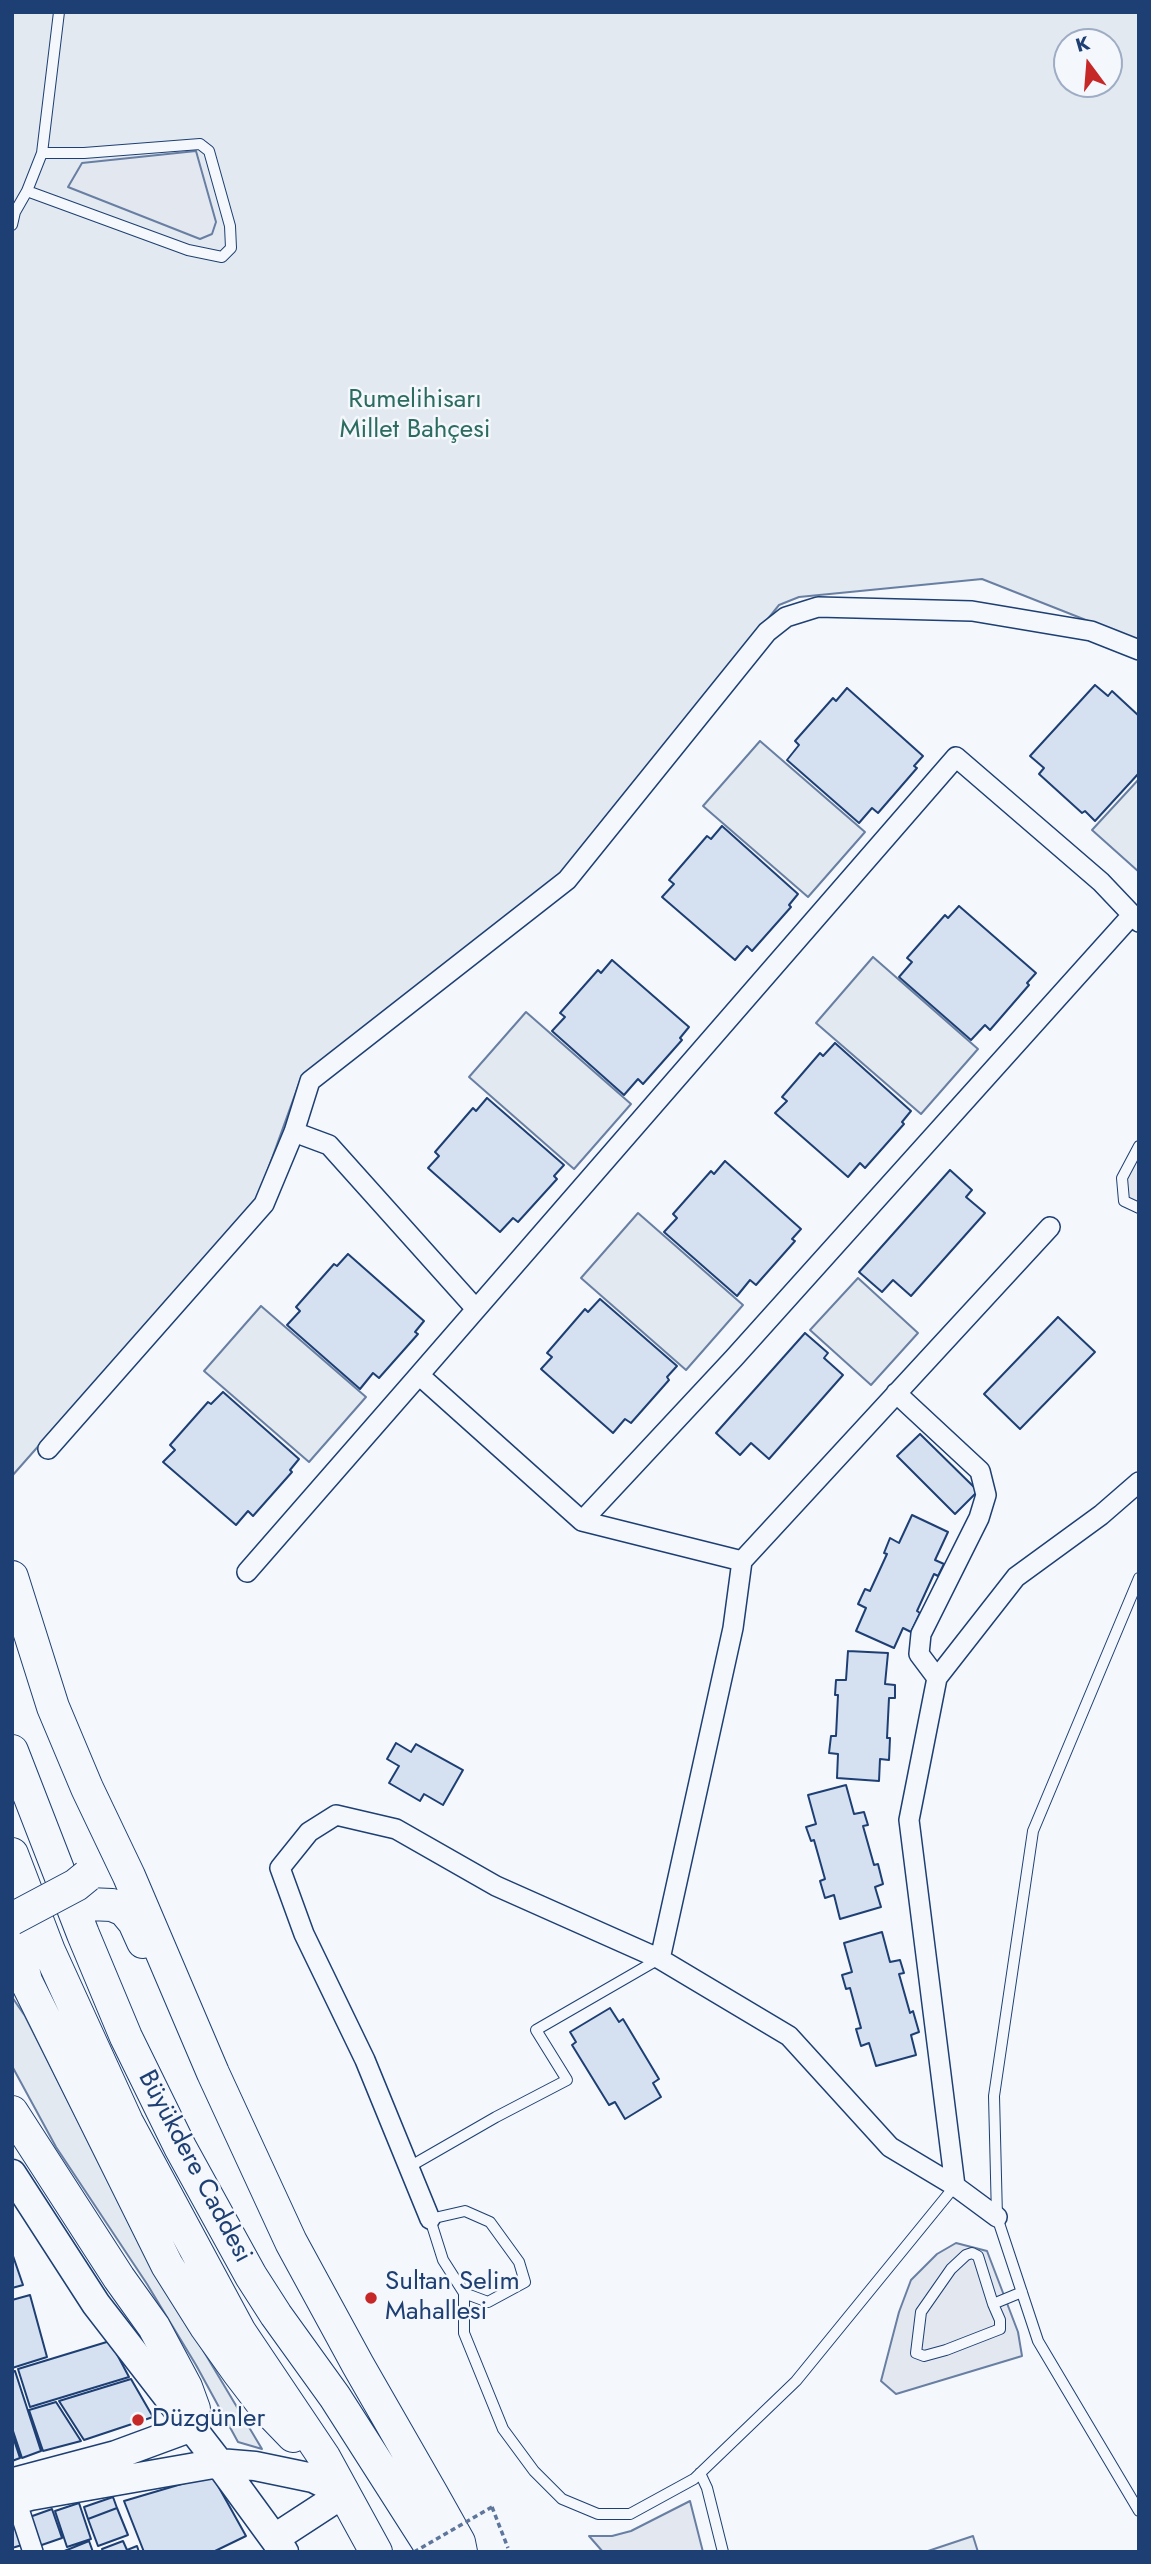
<!DOCTYPE html>
<meta charset="utf-8">
<style>
body{margin:0}
#map{position:relative;width:1151px;height:2564px;overflow:hidden;background:#f4f7fb;font-family:Jost,sans-serif}
canvas{display:block}
.frame{position:absolute;inset:0;border:14px solid #1d3f73;pointer-events:none}
.north{position:absolute;left:1053px;top:28px;width:70px;height:70px;box-sizing:border-box;background:#f4f7fb;border:2px solid #9eadc5;border-radius:50%;rotate:344deg;font-size:19px;font-weight:700;line-height:28px;text-align:center;color:#1d3f73}
.north::after{content:'';display:block;margin:auto;width:24px;height:32px;background:#c62828;clip-path:polygon(50% 0,100% 100%,50% 72%,0 100%)}
</style>
<div id="map">
<canvas width="1151" height="2564"></canvas>
<div class="frame"></div>
<div class="north">K</div>
</div>
<script>
const g = document.querySelector('canvas').getContext('2d');
g.lineJoin = 'round';
function paint(path, color) {
  g.fillStyle = color;
  g.fill(path, 'evenodd');
}
function poly(rows) {
  const path = new Path2D();
  for (const r of rows) {
    path.moveTo(r[0], r[1]);
    for (let i = 2; i < r.length; i += 2) path.lineTo(r[i], r[i + 1]);
  }
  return path;
}
function strokePath(path, color, width, dash) {
  g.strokeStyle = color;
  g.lineWidth = width;
  g.lineCap = dash ? 'butt' : 'round';
  g.setLineDash(dash || []);
  g.stroke(path);
}
function drawText(font, color, halo, rows, align = 'center') {
  g.font = font + ' Jost,sans-serif';
  g.lineWidth = 5;
  g.setLineDash([]);
  g.textBaseline = 'middle';
  g.strokeStyle = halo;
  g.fillStyle = color;
  for (const [text, x, y, turn = 0] of rows) {
    g.save();
    g.translate(x, y);
    g.rotate((+turn || 0) * Math.PI / 180);
    g.textAlign = isNaN(turn) ? turn : align;
    if (halo) g.strokeText(text, 0, 0);
    g.fillText(text, 0, 0);
    g.restore();
  }
}
const green = poly([
 [12,12,1139,12,1139,641,982,579,799,597,779,605,556,883,301,1078,258,1197,12,1476,12,12],
 [1067,42,1109,42,1109,84,1067,84,1067,42],
 [760,741,865,832,808,897,703,806,760,741],
 [1139,779,1139,872,1092,830,1139,779],
 [873,957,978,1049,921,1114,816,1023,873,957],
 [526,1012,631,1104,574,1169,469,1077,526,1012],
 [638,1213,743,1305,686,1370,581,1278,638,1213],
 [858,1278,918,1333,871,1385,810,1330,858,1278],
 [261,1306,366,1397,309,1462,204,1371,261,1306],
 [12,1997,25,2016,142,2248,262,2449,238,2442,196,2365,147,2284,56,2147,12,2066,12,1997],
 [973,2536,978,2552,925,2552,973,2536]
]);
paint(green, '#e3e9f0');
strokePath(green, '#687fa3', 2);
const parking = poly([
 [196,151,216,222,212,234,200,239,68,187,82,163,196,151],
 [1139,1152,1139,1204,1128,1199,1125,1178,1139,1152],
 [956,2243,987,2251,1018,2332,1022,2356,896,2394,881,2381,899,2312,911,2280,937,2254,956,2243],
 [690,2501,703,2552,603,2552,589,2536,612,2536,631,2531,690,2501]
]);
paint(parking, '#e3e8f0');
strokePath(parking, '#687fa3', 2);
const building = poly([
 [1095,685,1108,696,1112,691,1139,716,1139,773,1095,821,1085,811,1082,813,1039,774,1044,768,1030,756,1095,685],
 [847,688,923,756,914,766,917,768,878,813,872,808,859,823,787,760,799,745,795,741,833,698,836,701,847,688],
 [722,826,798,894,789,905,791,907,752,951,747,946,735,960,662,897,674,884,669,880,707,836,711,839,722,826],
 [959,906,1036,973,1027,983,1029,985,990,1030,985,1025,971,1040,899,977,912,962,907,958,945,915,948,918,959,906],
 [612,960,689,1027,680,1038,682,1040,643,1084,638,1079,624,1095,552,1031,565,1017,560,1013,598,970,601,973,612,960],
 [835,1043,911,1111,902,1122,904,1124,865,1168,860,1163,848,1177,775,1113,787,1101,782,1097,820,1053,823,1056,835,1043],
 [487,1098,564,1165,554,1176,557,1179,518,1222,513,1218,500,1232,428,1168,439,1156,435,1152,473,1108,476,1111,487,1098],
 [725,1161,801,1229,792,1239,795,1241,756,1285,750,1280,737,1296,664,1232,677,1218,673,1214,711,1171,714,1174,725,1161],
 [950,1170,972,1190,966,1197,985,1213,911,1296,893,1280,882,1292,859,1272,950,1170],
 [348,1254,424,1321,415,1332,418,1334,379,1378,373,1373,360,1389,287,1325,300,1311,296,1307,334,1264,337,1266,348,1254],
 [600,1299,677,1366,667,1377,669,1380,631,1423,625,1419,613,1433,541,1369,552,1357,547,1353,585,1309,588,1312,600,1299],
 [1058,1317,1095,1352,1020,1429,984,1394,1058,1317],
 [805,1333,828,1353,824,1358,843,1375,769,1459,751,1443,740,1455,716,1433,805,1333],
 [223,1392,299,1459,290,1470,292,1472,253,1516,248,1511,236,1525,163,1462,175,1450,170,1445,208,1402,211,1404,223,1392],
 [920,1434,978,1491,955,1514,897,1456,920,1434],
 [912,1515,948,1532,935,1560,944,1564,938,1576,934,1574,917,1611,920,1613,911,1632,903,1628,894,1648,856,1631,866,1608,858,1604,865,1589,870,1591,887,1554,884,1553,890,1538,899,1543,912,1515],
 [848,1651,888,1653,885,1684,895,1685,895,1698,889,1698,887,1738,890,1738,889,1760,880,1759,879,1781,837,1778,838,1754,829,1753,831,1736,836,1736,838,1695,835,1695,836,1680,846,1680,848,1651],
 [396,1743,411,1752,416,1744,463,1770,443,1805,424,1794,420,1801,389,1783,399,1766,387,1759,396,1743],
 [846,1785,854,1814,864,1812,868,1825,863,1826,874,1865,878,1864,883,1884,875,1887,881,1907,840,1919,834,1895,825,1898,820,1881,825,1879,814,1840,811,1841,806,1827,816,1824,808,1795,846,1785],
 [882,1932,890,1962,900,1960,904,1973,899,1974,910,2013,913,2011,919,2032,911,2035,916,2055,876,2066,869,2043,861,2046,856,2029,861,2028,850,1988,846,1989,842,1975,852,1972,844,1943,882,1932],
 [610,2008,619,2022,623,2019,659,2079,653,2083,661,2097,625,2119,615,2102,609,2105,572,2045,576,2042,570,2032,610,2008],
 [12,2253,23,2285,12,2288,12,2253],
 [30,2295,47,2357,12,2368,12,2300,30,2295],
 [110,2341,129,2377,30,2407,18,2369,110,2341],
 [15,2371,41,2451,22,2458,12,2428,12,2372,15,2371],
 [131,2379,153,2417,84,2440,59,2401,131,2379],
 [56,2402,81,2441,43,2451,29,2410,56,2402],
 [12,2434,20,2458,12,2461,12,2434],
 [212,2475,246,2536,213,2552,144,2552,124,2501,212,2475],
 [113,2497,117,2508,88,2519,84,2507,113,2497],
 [79,2503,91,2539,67,2547,55,2511,79,2503],
 [117,2508,128,2535,98,2546,88,2519,117,2508],
 [52,2509,62,2538,33,2548,24,2519,52,2509],
 [12,2519,22,2545,12,2548,12,2519],
 [89,2541,93,2552,62,2552,89,2541],
 [123,2541,127,2550,137,2546,139,2552,103,2552,102,2549,123,2541]
]);
paint(building, '#d5e0f0');
strokePath(building, '#1d3f73', 2);
const lane = poly([
 [27,191,188,250,222,257,231,248,230,226,209,151,200,144,84,153,42,153],
 [12,225,15,212,27,191,42,153,59,12],
 [1139,1146,1122,1178,1124,1201,1139,1208],
 [1139,1578,1033,1831,994,2096,997,2217,1038,2341,1139,2511],
 [409,2167,496,2117,567,2080,536,2030,659,1959],
 [464,2293,488,2302,525,2282,519,2262,490,2222,465,2211,430,2219,443,2260,464,2293,464,2333,503,2429,534,2471,562,2499,598,2514,630,2514,694,2479,796,2381,955,2186],
 [993,2304,978,2256,972,2253,966,2255,951,2269,921,2312,916,2353,924,2356,946,2350,1000,2329,1000,2320,993,2304,1022,2292],
 [700,2473,707,2488,723,2552]
]);
const street = poly([
 [294,1132,329,1145,476,1309],
 [896,1393,980,1471,986,1495,979,1518,921,1634,919,1654,937,1678],
 [48,1449,264,1204,294,1132,310,1081,567,880,767,632,786,617,818,607,972,611,1091,631,1139,650],
 [582,1521,734,1358,1132,915],
 [742,1561,1050,1227],
 [247,1572,419,1375],
 [660,1959,733,1628,742,1561,582,1521,419,1375,956,757,1101,882,1139,922],
 [955,2186,909,1820,937,1678,1016,1577,1101,1515,1139,1482],
 [430,2219,365,2060,304,1934,280,1868,309,1832,336,1815,396,1829,496,1886,660,1959,789,2036,890,2147,955,2186,997,2217],
 [16,2500,33,2552]
]);
const secondary = poly([
 [12,2174,96,2304,219,2463,284,2552],
 [14,2482,116,2455,192,2427],
 [12,2501,30,2496,219,2463,255,2466,313,2478,344,2493],
 [275,2538,344,2493]
]);
const primary = poly([
 [12,1577,53,1707,87,1788,129,1876,213,2073,291,2242,358,2365,432,2494,459,2542,461,2552],
 [12,1751,83,1934,126,2037,180,2147,251,2276,276,2315,335,2397,434,2552],
 [12,1854,49,1951,127,2122,240,2332,324,2457,376,2552],
 [88,1904,112,1905,124,1910,134,1922,143,1942],
 [35,1931,21,1949,20,1957,26,1981,167,2265,206,2327,238,2372,264,2406,293,2436],
 [12,2112,119,2278,154,2327,186,2387,194,2409,192,2427]
]);
strokePath(lane, '#1d3f73', 12);
strokePath(street, '#1d3f73', 22);
strokePath(secondary, '#1d3f73', 31);
strokePath(primary, '#1d3f73', 34);
strokePath(poly([
 [492,2507,508,2548]
]), '#5e769c', 3.5, [5, 3.5]);
strokePath(lane, '#f4f7fb', 10);
strokePath(street, '#f4f7fb', 19);
strokePath(secondary, '#f4f7fb', 28);
strokePath(primary, '#f4f7fb', 32);
const primaryBridge = poly([
 [12,1919,76,1885,87,1876]
]);
strokePath(primaryBridge, '#1d3f73', 34, []);
strokePath(poly([
 [414,2552,492,2507]
]), '#5e769c', 3.5, [5, 3.5]);
strokePath(primaryBridge, '#f4f7fb', 32);
for (const [x, y, r, color] of [
 [371,2298,7,"#c62828"],
 [138,2420,7,"#c62828"]
]) {
  const dot = new Path2D();
  dot.arc(x, y, r, 0, 2 * Math.PI);
  g.fillStyle = color;
  g.fill(dot);
  strokePath(dot, '#f4f7fb', 2.5);
}
drawText('26px', '#2c6c60', '#f4f7fb', [
 ["Rumelihisarı",415,401],
 ["Millet Bahçesi",415,431]
]);
drawText('26px', '#1d3f73', '#f4f7fb', [
 ["Büyükdere Caddesi",194,2167,62]
]);
drawText('26px', '#1d3f73', '#f4f7fb', [
 ["Sultan Selim",385,2283],
 ["Mahallesi",385,2313],
 ["Düzgünler",152,2420]
], 'left');
</script>
